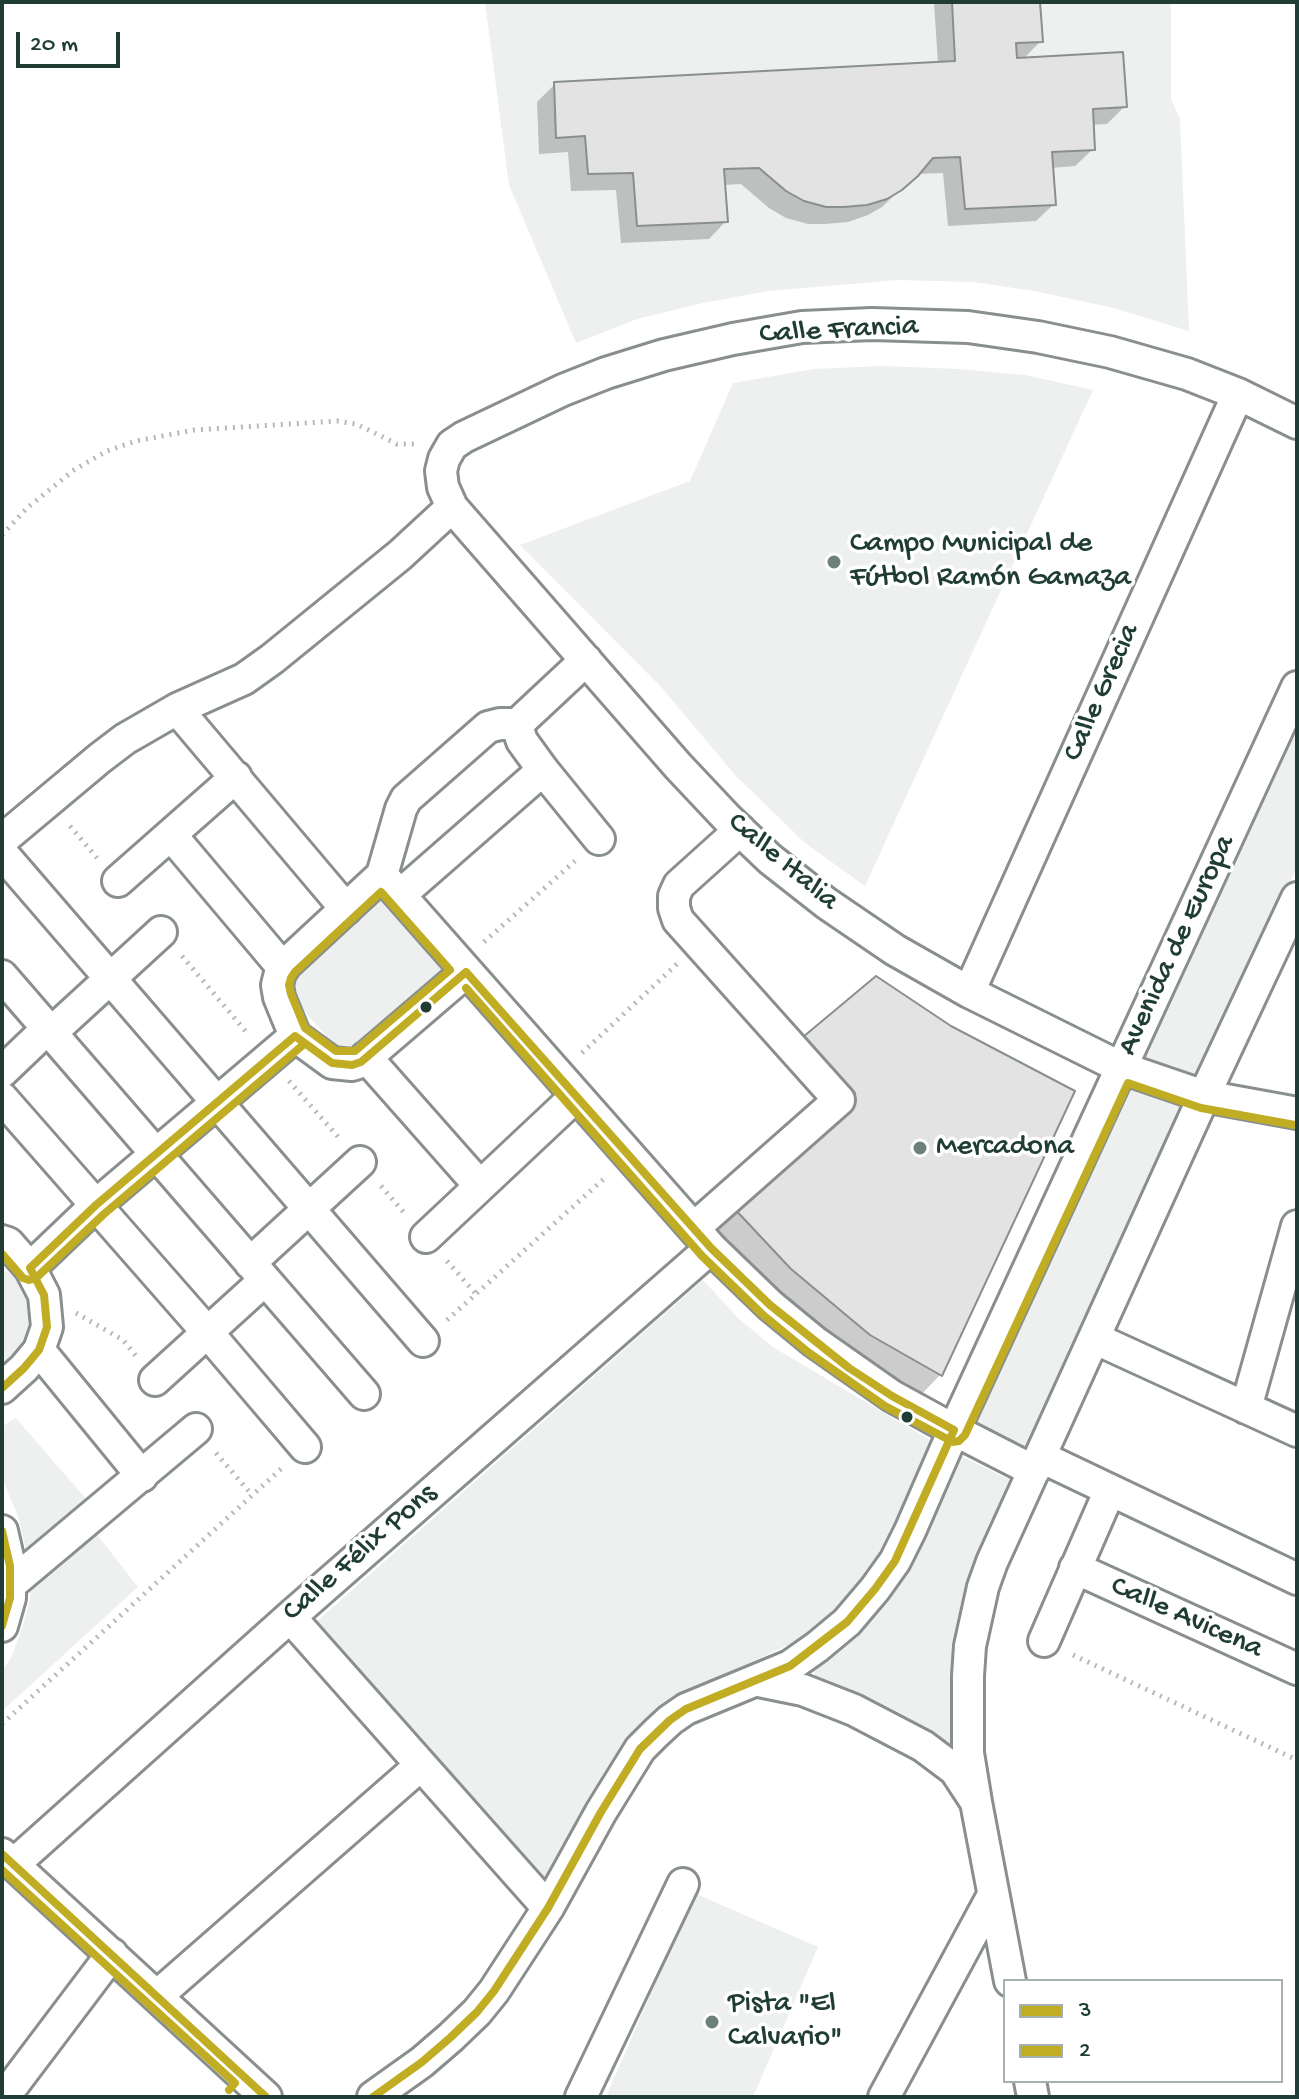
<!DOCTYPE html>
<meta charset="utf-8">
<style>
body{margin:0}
#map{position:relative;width:1299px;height:2099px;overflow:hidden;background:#fff;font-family:"Gochi Hand",sans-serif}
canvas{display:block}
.frame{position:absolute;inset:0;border:4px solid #1f3d34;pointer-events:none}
.legend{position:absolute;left:1003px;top:1979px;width:280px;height:104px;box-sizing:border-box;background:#fff;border:2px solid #a5b1ae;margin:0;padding:10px 14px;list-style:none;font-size:24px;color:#1f3d34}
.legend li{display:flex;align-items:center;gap:16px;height:40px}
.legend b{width:40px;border:2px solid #a5b1ae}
.scale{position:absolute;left:16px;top:32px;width:104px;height:36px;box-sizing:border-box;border:4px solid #1f3d34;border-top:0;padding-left:10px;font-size:24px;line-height:28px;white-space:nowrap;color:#1f3d34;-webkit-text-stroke:6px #fff;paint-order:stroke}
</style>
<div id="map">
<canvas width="1299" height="2099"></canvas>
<div class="frame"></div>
<ul class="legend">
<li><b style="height:10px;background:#c1ad23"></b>3</li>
<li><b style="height:10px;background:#c1ad23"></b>2</li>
</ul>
<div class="scale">20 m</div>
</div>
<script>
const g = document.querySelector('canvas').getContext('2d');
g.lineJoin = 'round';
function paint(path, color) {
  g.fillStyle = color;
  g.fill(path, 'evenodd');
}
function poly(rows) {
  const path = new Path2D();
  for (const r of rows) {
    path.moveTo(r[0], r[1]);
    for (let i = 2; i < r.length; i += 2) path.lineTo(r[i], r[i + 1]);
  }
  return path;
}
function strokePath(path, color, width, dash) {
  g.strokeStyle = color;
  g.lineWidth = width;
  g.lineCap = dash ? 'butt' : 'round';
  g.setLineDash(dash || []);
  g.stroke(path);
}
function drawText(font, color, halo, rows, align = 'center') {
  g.font = font + ' "Gochi Hand",sans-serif';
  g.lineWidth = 7;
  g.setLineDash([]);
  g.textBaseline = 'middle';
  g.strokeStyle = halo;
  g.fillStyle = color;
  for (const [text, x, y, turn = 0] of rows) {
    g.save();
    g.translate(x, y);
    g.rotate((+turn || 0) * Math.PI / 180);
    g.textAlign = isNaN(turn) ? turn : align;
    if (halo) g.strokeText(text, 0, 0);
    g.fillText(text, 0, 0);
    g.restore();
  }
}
paint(poly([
 [485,2,1171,2,1171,99,1180,119,1189,331,1114,308,1034,291,973,282,897,280,768,291,703,303,637,319,576,343,509,185],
 [882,366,958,369,1025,375,1093,390,865,886,805,843,736,776,662,688,520,545,690,481,733,383,814,369],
 [1297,711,1297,867,1199,1076,1139,1057],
 [384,895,447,970,345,1058,281,984],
 [1125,1084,1190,1105,1031,1452,971,1423],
 [2,1270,14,1276,28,1302,28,1337,2,1366],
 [703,1280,739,1319,773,1347,935,1443,904,1507,866,1575,837,1612,807,1636,681,1695,656,1711,617,1755,543,1881,317,1621],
 [16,1418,93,1507,28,1560,19,1519,2,1478,2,1422,4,1425],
 [957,1454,1018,1484,954,1744,945,1747,901,1717,863,1700,825,1687,815,1678,814,1668,816,1661],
 [91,1527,138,1587,2,1711,2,1671,11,1658,23,1625,30,1599,31,1578],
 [694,1893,818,1947,753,2097,606,2097]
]), '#edf0ef');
paint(poly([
 [934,2,1038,2,1041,41,1022,60,1125,106,1107,124,1091,125,1093,149,1075,166,1051,168,1054,204,1036,221,948,226,943,173,916,174,882,207,868,215,848,222,825,224,808,224,786,218,769,208,741,184,723,185,726,221,709,239,621,243,616,190,571,191,568,152,539,154,537,102,555,84,938,64],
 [950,1028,1073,1092,940,1375,918,1398,847,1358,708,1228,832,1116,782,1061,805,1039]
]), '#0003');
const building = poly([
 [952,2,1040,2,1043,42,1016,43,1017,58,1123,52,1127,107,1093,109,1095,150,1052,152,1056,205,965,209,960,157,933,158,918,176,902,190,887,199,867,205,844,207,826,207,804,201,786,191,759,168,724,169,728,222,637,226,633,173,588,174,585,136,556,138,554,82,955,61,952,2],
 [876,976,951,1026,1075,1091,942,1376,870,1335,791,1269,730,1204,855,1093,803,1037,876,976]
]);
paint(building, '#e2e3e2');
strokePath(building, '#898f8d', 2);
const street = poly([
 [1297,423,1238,394,1187,374,1110,352,1038,337,968,327,872,324,802,327,733,339,664,355,606,373,563,390,464,437,452,445,444,459,441,471,443,487,452,507,678,766,727,818,770,859,826,903,895,950,969,992,1122,1068,1204,1096,1297,1113],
 [586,660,524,718,519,724,519,732,522,741,543,770,599,839],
 [177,709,346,909],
 [171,835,283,968],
 [2,840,100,758,125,739,177,709,244,679,272,659,400,555,452,507],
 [2,853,423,1341],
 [382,875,401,809,406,799,488,727,500,724,519,724],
 [118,881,236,777],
 [400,895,543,770],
 [466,972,361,1062,352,1065,332,1063,295,1036,279,997,277,985,280,973,286,964,382,875,711,1248,770,1305,815,1342,892,1396,954,1430,1034,1471],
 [2,976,364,1394],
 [969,992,1238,394],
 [52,1032,161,932],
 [366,1057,480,1186],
 [2,1072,48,1028],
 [2,1098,208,1333,305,1447],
 [694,1228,839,1100,678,920,674,908,674,896,679,885,740,830],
 [426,1237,576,1096],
 [2,1241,8,1243,30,1268,44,1295,47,1327,39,1350,24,1368,2,1388],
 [250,1263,360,1162],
 [30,1268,96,1205,295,1036],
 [1094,1338,1297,1431],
 [39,1350,142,1476],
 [155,1380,265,1280],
 [1246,1408,1297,1226],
 [1041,1457,1297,1579],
 [2,1531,10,1566,10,1598,2,1626],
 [1075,1568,1297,1669],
 [10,1585,196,1429],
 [290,1617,548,1908],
 [1044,1641,1110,1490],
 [759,1681,803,1690,854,1710,923,1746,955,1770,976,1802,1010,1981],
 [976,1802,968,1753,968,1676,970,1646,983,1587,992,1562,1204,1096,1297,898],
 [2,1854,266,2097],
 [14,1864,290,1617,711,1248],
 [157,1996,421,1765],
 [1030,2081,1033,2097],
 [4,2097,112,1954],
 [373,2097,422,2062,451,2037,477,2012,494,1991,548,1908,601,1812,640,1749,656,1733,670,1720,686,1709,790,1666,817,1647,847,1622,875,1589,895,1561,910,1531,954,1430,1297,687],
 [581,2097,683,1884],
 [884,2097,993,1895]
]);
strokePath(street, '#898f8d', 36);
strokePath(poly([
 [2,535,27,508,74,470,107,451,136,441,194,430,337,421,356,424,397,444,415,444],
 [70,826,97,858],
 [484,942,575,861],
 [182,956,248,1034],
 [582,1053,677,964],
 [289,1081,340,1139],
 [381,1186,406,1215],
 [447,1261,476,1294],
 [76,1313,123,1340,136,1356],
 [447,1320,606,1177],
 [216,1453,252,1495],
 [1073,1655,1297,1760],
 [2,1724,282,1468]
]), '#b6b9b8', 5, [2, 6]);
strokePath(street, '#fff', 30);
strokePath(poly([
 [2,1388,24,1368,39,1350,47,1327,44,1295,30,1268,96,1205,295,1036,332,1063,352,1065,361,1062,466,972,711,1248,770,1305,849,1368,892,1396,954,1430,895,1561,875,1589,847,1622,790,1666,686,1709,670,1720,640,1749,601,1812,548,1908,494,1991,477,2012,451,2037,422,2062,373,2097],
 [2,1531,10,1566,10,1598,2,1626],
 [2,1854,266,2097]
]), '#c1ad23', 8);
strokePath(poly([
 [381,892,450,970,355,1051,336,1051,305,1028,291,994,289,985,291,978,295,972,381,892],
 [466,988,702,1256,762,1314,808,1352,885,1406,953,1442,959,1441,965,1435,1128,1083,1201,1108,1295,1125],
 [2,1254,23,1278,29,1280,36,1278,104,1214,303,1045],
 [2,1870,235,2083,229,2090]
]), '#c1ad23', 8);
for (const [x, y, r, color] of [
 [834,562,8,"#6d817b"],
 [426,1007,7,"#1f3d34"],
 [920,1148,8,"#6d817b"],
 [907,1417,7,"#1f3d34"],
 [712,2022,8,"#6d817b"]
]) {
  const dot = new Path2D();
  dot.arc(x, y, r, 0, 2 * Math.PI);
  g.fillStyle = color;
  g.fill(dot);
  strokePath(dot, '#fff', 3);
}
drawText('30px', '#1f3d34', '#fff', [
 ["Calle Francia",839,332,-3],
 ["Calle Grecia",1103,693,-66],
 ["Calle Italia",782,863,40],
 ["Avenida de Europa",1178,946,-65],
 ["Calle Félix Pons",361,1554,-41],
 ["Calle Avicena",1186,1619,24]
]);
drawText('30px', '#1f3d34', '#fff', [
 ["Campo Municipal de",850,545],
 ["Fútbol Ramón Gamaza",850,579],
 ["Mercadona",936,1148],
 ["Pista \"El",728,2005],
 ["Calvario\"",728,2039]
], 'left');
</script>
